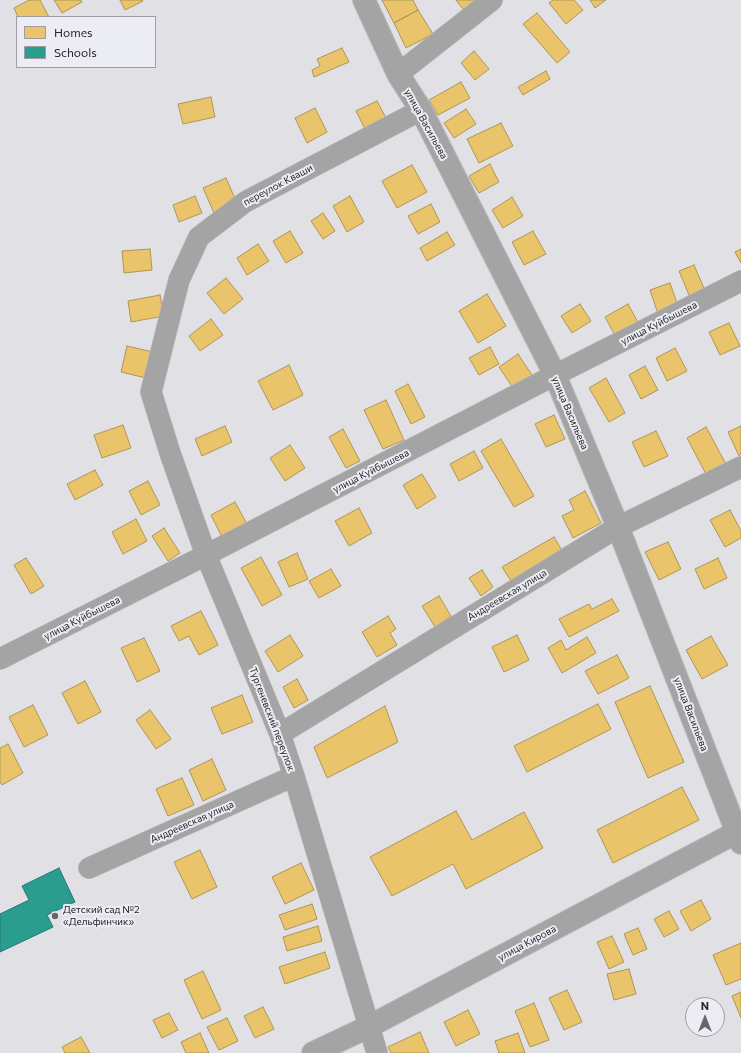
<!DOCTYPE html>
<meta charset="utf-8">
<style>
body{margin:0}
#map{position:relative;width:741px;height:1053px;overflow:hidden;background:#e0e0e5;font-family:Commissioner,sans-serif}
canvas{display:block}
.legend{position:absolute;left:16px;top:16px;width:140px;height:52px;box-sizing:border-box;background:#ececf4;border:1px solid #9d9da3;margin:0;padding:5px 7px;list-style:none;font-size:12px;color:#262629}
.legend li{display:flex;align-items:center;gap:8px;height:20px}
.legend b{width:20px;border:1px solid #9d9da3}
.north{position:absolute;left:685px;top:997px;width:40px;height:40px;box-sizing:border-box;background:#ececf4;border:1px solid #9d9da3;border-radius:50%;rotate:0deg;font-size:11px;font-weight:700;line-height:16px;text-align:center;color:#262629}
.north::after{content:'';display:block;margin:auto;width:14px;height:18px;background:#67676b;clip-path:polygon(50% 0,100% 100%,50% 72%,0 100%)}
</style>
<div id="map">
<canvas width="741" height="1053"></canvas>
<ul class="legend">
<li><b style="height:11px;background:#e9c46a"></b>Homes</li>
<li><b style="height:11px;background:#2a9d8f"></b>Schools</li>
</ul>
<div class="north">N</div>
</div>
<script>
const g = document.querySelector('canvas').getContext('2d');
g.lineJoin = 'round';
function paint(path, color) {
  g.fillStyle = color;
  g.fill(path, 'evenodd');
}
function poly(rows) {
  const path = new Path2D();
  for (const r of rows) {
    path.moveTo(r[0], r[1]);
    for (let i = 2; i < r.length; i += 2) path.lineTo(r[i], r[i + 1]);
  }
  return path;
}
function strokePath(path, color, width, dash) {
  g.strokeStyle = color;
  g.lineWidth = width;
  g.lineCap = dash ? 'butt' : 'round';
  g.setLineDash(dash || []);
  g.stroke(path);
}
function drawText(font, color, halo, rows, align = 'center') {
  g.font = font + ' Commissioner,sans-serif';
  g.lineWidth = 4;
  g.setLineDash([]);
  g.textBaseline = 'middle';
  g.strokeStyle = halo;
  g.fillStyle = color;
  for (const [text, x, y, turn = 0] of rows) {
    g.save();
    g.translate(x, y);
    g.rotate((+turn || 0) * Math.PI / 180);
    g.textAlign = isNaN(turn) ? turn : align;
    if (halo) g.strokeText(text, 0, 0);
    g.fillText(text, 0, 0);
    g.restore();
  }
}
const homes = poly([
 [29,0,40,0,49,17,18,17,14,8,29,0],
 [54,0,81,0,82,2,62,13,54,0],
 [120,0,142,0,143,1,125,10,120,0],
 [382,0,413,0,418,10,394,23,382,0],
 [456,0,484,0,466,13,456,0],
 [553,0,574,0,583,10,566,24,549,3,553,0],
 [590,0,606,0,595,8,590,0],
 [418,10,433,34,406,48,394,23,418,10],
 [537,13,570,52,557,63,523,24,537,13],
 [342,48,349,62,314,77,312,70,320,66,317,59,342,48],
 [474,51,489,69,475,80,461,63,474,51],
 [546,71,550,79,523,95,518,87,546,71],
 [461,82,470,98,438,115,429,100,461,82],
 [211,97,215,117,183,124,178,104,211,97],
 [377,101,386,118,365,129,356,111,377,101],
 [315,108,327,132,307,143,295,118,315,108],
 [466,109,476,124,454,138,444,123,466,109],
 [501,123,513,146,479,163,467,139,501,123],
 [490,164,499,182,479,193,469,176,490,164],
 [412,165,427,192,397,208,382,181,412,165],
 [226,178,237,203,214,213,203,188,226,178],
 [195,196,202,213,179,222,173,205,195,196],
 [350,196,364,222,347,232,333,206,350,196],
 [512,197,523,216,503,228,492,210,512,197],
 [431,204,440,222,418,234,408,216,431,204],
 [323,213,335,231,323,239,311,221,323,213],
 [290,231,303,253,286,263,273,241,290,231],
 [533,231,546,254,524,265,512,242,533,231],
 [447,232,455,245,427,261,420,248,447,232],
 [258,244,269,261,247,275,237,258,258,244],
 [150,249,152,270,124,273,122,251,150,249],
 [741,249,741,263,735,252,741,249],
 [694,265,706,293,691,300,679,271,694,265],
 [226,278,243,299,224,314,207,293,226,278],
 [670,283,678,306,658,314,650,290,670,283],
 [487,294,506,326,478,343,459,311,487,294],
 [160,295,164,316,131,322,128,301,160,295],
 [580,304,591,321,572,333,561,316,580,304],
 [628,304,640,326,617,339,605,317,628,304],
 [211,319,223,335,200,351,189,336,211,319],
 [729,323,740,346,720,355,709,332,729,323],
 [127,346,153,352,146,378,121,372,127,346],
 [490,347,499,364,479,375,469,358,490,347],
 [675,348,687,371,667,381,656,358,675,348],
 [518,354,532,375,513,388,499,367,518,354],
 [289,365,303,395,273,410,258,381,289,365],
 [645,366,658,390,641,399,629,375,645,366],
 [606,378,625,413,609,422,589,388,606,378],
 [408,384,425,417,411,424,395,391,408,384],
 [386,400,404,440,383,449,364,410,386,400],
 [554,415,565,439,546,447,535,424,554,415],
 [123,425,131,448,102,458,94,435,123,425],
 [225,426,232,442,202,456,195,439,225,426],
 [741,426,741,454,739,456,728,432,741,426],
 [706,427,727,466,707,476,687,438,706,427],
 [343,429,360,461,346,468,329,437,343,429],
 [656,431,668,456,644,467,632,442,656,431],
 [501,439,534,496,514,507,481,451,501,439],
 [290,445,305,468,285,481,270,458,290,445],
 [474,451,483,468,459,481,450,464,474,451],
 [95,470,103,485,75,500,67,484,95,470],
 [422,474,436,497,417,509,403,485,422,474],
 [148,481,160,505,141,515,129,491,148,481],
 [585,491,601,523,573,538,562,516,574,510,569,500,585,491],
 [235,502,247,524,222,537,211,515,235,502],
 [359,508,372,533,349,546,335,521,359,508],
 [730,510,741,531,741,538,725,547,710,520,730,510],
 [136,519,147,541,123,554,112,532,136,519],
 [164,528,180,553,168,561,152,536,164,528],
 [554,537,564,554,513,584,502,567,554,537],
 [668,542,681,569,659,580,645,552,668,542],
 [297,553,308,579,289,587,278,562,297,553],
 [261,557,282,595,262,606,241,568,261,557],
 [26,558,44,586,31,594,14,565,26,558],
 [718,558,727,578,704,589,695,569,718,558],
 [331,569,341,586,319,598,309,581,331,569],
 [482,570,493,587,481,596,469,578,482,570],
 [439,596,451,616,435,627,422,606,439,596],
 [612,599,619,611,569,637,559,619,589,604,592,609,612,599],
 [201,611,218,645,199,655,189,636,179,641,171,626,201,611],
 [388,616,396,629,390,633,397,645,377,657,362,632,388,616],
 [290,635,303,656,278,672,265,651,290,635],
 [517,635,529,660,504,672,492,647,517,635],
 [711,636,728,665,702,679,686,650,711,636],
 [587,637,596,653,562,673,548,648,561,640,566,650,587,637],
 [144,638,160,671,137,682,121,648,144,638],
 [617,655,629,678,598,694,585,671,617,655],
 [297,679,308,700,294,708,283,687,297,679],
 [85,681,101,712,78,724,62,693,85,681],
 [650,686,684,762,648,778,615,702,650,686],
 [242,695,253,722,222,734,211,708,242,695],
 [598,704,611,729,527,772,514,746,598,704],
 [33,705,48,735,24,747,9,717,33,705],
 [385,706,398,742,327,778,314,747,385,706],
 [150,710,171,739,156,749,136,720,150,710],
 [8,744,23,773,2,785,0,782,0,748,8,744],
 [212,759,226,790,203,801,189,770,212,759],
 [182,778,194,805,168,816,156,789,182,778],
 [682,787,699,820,613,863,597,830,682,787],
 [456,811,472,840,524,812,543,848,466,889,453,864,392,896,370,857,456,811],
 [200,850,217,887,192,899,174,862,200,850],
 [301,863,314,890,285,904,272,877,301,863],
 [701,900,711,919,691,931,680,911,701,900],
 [312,904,317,919,285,930,279,915,312,904],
 [669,911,679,929,664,937,654,919,669,911],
 [318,926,322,941,287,951,283,937,318,926],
 [638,928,647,949,633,955,624,934,638,928],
 [612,936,624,962,609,969,597,942,612,936],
 [741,943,741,979,726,985,713,955,741,943],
 [325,952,330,968,285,984,279,967,325,952],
 [629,969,636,994,614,1000,607,974,629,969],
 [203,971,221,1010,202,1019,184,980,203,971],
 [567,990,582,1022,564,1030,549,998,567,990],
 [741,992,741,1018,732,996,741,992],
 [534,1003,549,1040,530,1047,515,1011,534,1003],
 [263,1007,274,1029,255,1038,244,1016,263,1007],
 [468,1010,480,1034,456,1046,444,1022,468,1010],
 [169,1013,178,1030,162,1038,153,1020,169,1013],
 [227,1018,238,1041,219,1050,207,1027,227,1018],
 [420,1032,429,1053,391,1053,388,1047,420,1032],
 [200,1033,209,1053,186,1053,181,1042,200,1033],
 [518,1033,525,1053,499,1053,495,1041,518,1033],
 [81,1037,90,1053,65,1053,62,1047,81,1037]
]);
paint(homes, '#e9c46a');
strokePath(homes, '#ae9556', 1);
const schools = poly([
 [59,868,75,902,47,915,53,927,0,952,0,914,29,900,22,886,59,868]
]);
paint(schools, '#2a9d8f');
strokePath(schools, '#297970', 1);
const minor = poly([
 [398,74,492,0],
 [0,659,206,555,555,375,741,281],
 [280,734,618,527,741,467],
 [89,868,294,776],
 [377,1053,294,776,280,734,206,555,170,453,151,392,179,280,199,237,245,202,421,110]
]);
const tertiary = poly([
 [364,0,398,74,421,110,555,375,618,527,741,843],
 [313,1053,368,1027,741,830]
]);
strokePath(minor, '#bcbcbf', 22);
strokePath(tertiary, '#bcbcbf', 24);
strokePath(minor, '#a4a4a5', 21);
strokePath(tertiary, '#a4a4a5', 22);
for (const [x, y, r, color] of [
 [55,916,4,"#67676b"]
]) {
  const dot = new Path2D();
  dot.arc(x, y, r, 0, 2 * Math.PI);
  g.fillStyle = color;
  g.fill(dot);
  strokePath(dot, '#ececf4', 1.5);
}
drawText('10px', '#262629', '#ececf4', [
 ["улица Васильева",426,124,61],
 ["переулок Кваши",278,185,-28],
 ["улица Куйбышева",659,323,-27],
 ["улица Васильева",570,413,67],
 ["улица Куйбышева",371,471,-27],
 ["Андреевская улица",507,595,-31],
 ["улица Куйбышева",82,618,-27],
 ["улица Васильева",691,714,69],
 ["Тургеневский переулок",272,719,69],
 ["Андреевская улица",192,822,-24],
 ["улица Кирова",527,943,-28]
]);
drawText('10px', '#262629', '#ececf4', [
 ["Детский сад №2",63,910],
 ["«Дельфинчик»",63,922]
], 'left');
</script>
